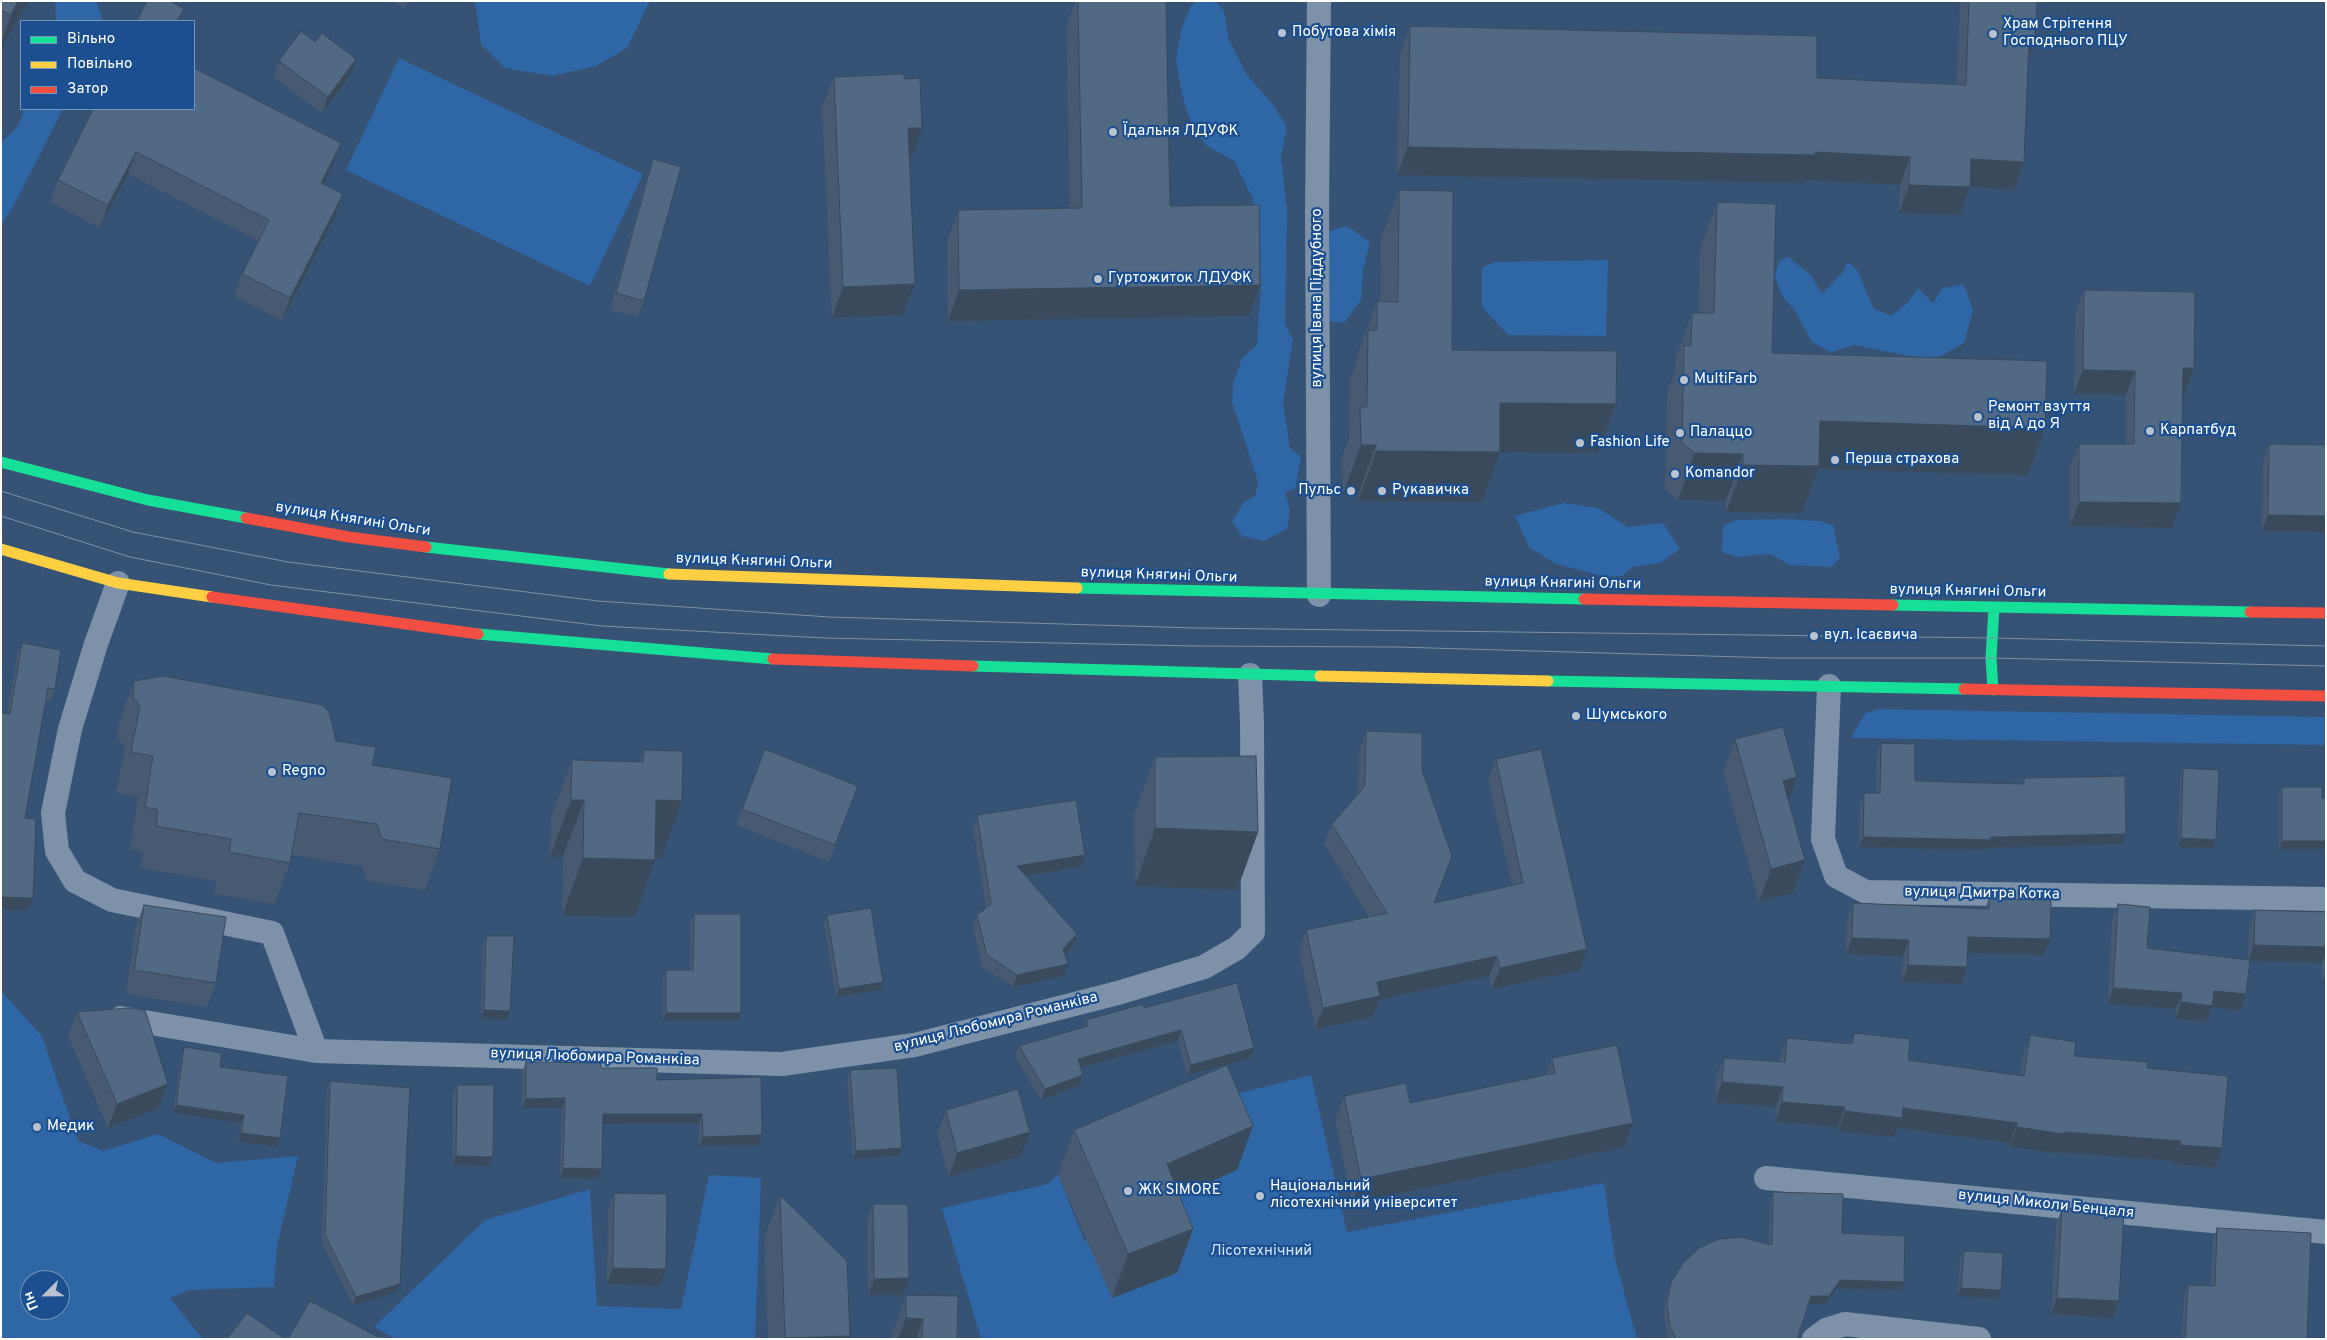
<!DOCTYPE html>
<meta charset="utf-8">
<style>
body{margin:0}
#map{position:relative;width:2327px;height:1340px;overflow:hidden;background:#365274;font-family:Overpass,sans-serif}
canvas{display:block}
.frame{position:absolute;inset:0;border:2px solid #fff;pointer-events:none}
.legend{position:absolute;left:20px;top:20px;width:175px;height:90px;box-sizing:border-box;background:#1b4f8f;border:1px solid #7695bc;margin:0;padding:6px 9px;list-style:none;font-size:15px;color:#fff}
.legend li{display:flex;align-items:center;gap:10px;height:25px}
.legend b{width:25px;border:1px solid #7695bc}
.north{position:absolute;left:20px;top:1270px;width:50px;height:50px;box-sizing:border-box;background:#1b4f8f;border:1px solid #7695bc;border-radius:50%;rotate:247deg;font-size:14px;font-weight:700;line-height:20px;text-align:center;color:#fff}
.north::after{content:'';display:block;margin:auto;width:18px;height:22px;background:#b9c2ce;clip-path:polygon(50% 0,100% 100%,50% 72%,0 100%)}
</style>
<div id="map">
<canvas width="2327" height="1340"></canvas>
<div class="frame"></div>
<ul class="legend">
<li><b style="height:6px;background:#16e098"></b>Вільно</li>
<li><b style="height:6px;background:#ffcf43"></b>Повільно</li>
<li><b style="height:6px;background:#f24e42"></b>Затор</li>
</ul>
<div class="north">Пн</div>
</div>
<script>
const g = document.querySelector('canvas').getContext('2d');
g.lineJoin = 'round';
function paint(path, color) {
  g.fillStyle = color;
  g.fill(path, 'evenodd');
}
function poly(rows) {
  const path = new Path2D();
  for (const r of rows) {
    path.moveTo(r[0], r[1]);
    for (let i = 2; i < r.length; i += 2) path.lineTo(r[i], r[i + 1]);
  }
  return path;
}
function strokePath(path, color, width, dash) {
  g.strokeStyle = color;
  g.lineWidth = width;
  g.lineCap = dash ? 'butt' : 'round';
  g.setLineDash(dash || []);
  g.stroke(path);
}
function drawText(font, color, halo, rows, align = 'center') {
  g.font = font + ' Overpass,sans-serif';
  g.lineWidth = 4.5;
  g.setLineDash([]);
  g.textBaseline = 'middle';
  g.strokeStyle = halo;
  g.fillStyle = color;
  for (const [text, x, y, turn = 0] of rows) {
    g.save();
    g.translate(x, y);
    g.rotate((+turn || 0) * Math.PI / 180);
    g.textAlign = isNaN(turn) ? turn : align;
    if (halo) g.strokeText(text, 0, 0);
    g.fillText(text, 0, 0);
    g.restore();
  }
}
paint(poly([
 [55,1,96,1,103,21,56,21],
 [475,1,650,1,627,48,596,66,553,76,505,68,481,44],
 [1197,1,1215,1,1224,11,1229,40,1247,75,1275,107,1287,128,1281,155,1287,211,1285,324,1293,339,1283,403,1290,448,1301,457,1295,489,1285,492,1290,511,1287,529,1264,541,1242,536,1232,521,1244,502,1255,496,1258,482,1232,402,1233,384,1242,358,1257,345,1261,285,1253,199,1234,161,1207,146,1191,124,1182,94,1176,59,1182,27,1191,6],
 [399,58,643,174,590,286,346,170],
 [24,109,63,109,13,207,1,225,1,143,18,126],
 [1347,226,1370,242,1363,270,1361,300,1344,323,1315,319,1320,234],
 [1788,257,1810,274,1822,294,1842,273,1848,262,1858,271,1873,308,1891,316,1908,302,1918,288,1933,303,1943,288,1964,284,1973,310,1964,343,1941,356,1920,358,1855,345,1831,352,1812,342,1794,309,1782,296,1775,276,1779,261],
 [1608,260,1606,336,1508,335,1482,307,1482,268,1494,262],
 [1564,503,1598,508,1628,527,1663,523,1680,549,1660,563,1632,567,1622,576,1605,577,1554,563,1529,547,1515,516],
 [1785,519,1819,521,1833,525,1840,558,1831,567,1815,566,1790,565,1770,554,1738,557,1722,552,1723,526,1736,520],
 [1878,709,2326,717,2326,745,1851,738,1865,713],
 [1,991,42,1036,78,1141,103,1151,158,1134,216,1163,298,1156,277,1246,274,1287,189,1290,170,1298,203,1339,1,1339],
 [30,1280,60,1280,60,1310,30,1310],
 [1311,1075,1347,1232,1604,1183,1615,1259,1637,1339,981,1339,942,1208,1048,1184,1058,1174,1084,1241,1182,1214,1173,1110],
 [709,1175,761,1178,755,1339,396,1339,374,1327,485,1220,590,1189,597,1306,681,1309]
]), '#2f66a5');
strokePath(poly([
 [118,583,96,644,70,729,53,813,57,851,75,881,112,900,272,933,316,1051],
 [1319,595,1317,213,1319,1],
 [1829,686,1823,839,1836,876,1866,892,2326,899],
 [121,1018,316,1051,782,1064,914,1045,1121,992,1204,967,1237,948,1253,932,1252,723,1250,675],
 [1766,1178,2326,1232],
 [1814,1339,1826,1330,1845,1324,1979,1339]
]), '#7d92a8', 24);
strokePath(poly([
 [1,462,148,500,246,518],
 [426,547,669,574],
 [1077,588,1584,599],
 [1893,605,2250,612],
 [478,634,773,659],
 [973,666,1320,676],
 [1548,681,1964,689],
 [1993,690,1991,658,1994,607]
]), '#16e098', 11);
strokePath(poly([
 [1,549,118,583,212,597],
 [669,574,1077,588],
 [1320,676,1548,681]
]), '#ffcf43', 11);
strokePath(poly([
 [246,518,349,537,426,547],
 [212,597,478,634],
 [1584,599,1893,605],
 [2250,612,2326,613],
 [773,659,973,666],
 [1964,689,2326,696]
]), '#f24e42', 11);
strokePath(poly([
 [1,491,133,532,288,562,598,601,829,617,1195,628,1993,638,2326,646],
 [1,516,130,557,271,585,602,626,824,638,1195,646,1397,647,1777,658,1991,658,2326,666]
]), '#7e92a7', 1);
paint(poly([
 [1,1,28,1,1,51],
 [393,1,408,1,405,9],
 [1076,1,1078,1,1170,206,1249,316,948,321,947,242,958,210,1070,208,1066,27],
 [1960,1,2037,1,2035,41,2028,61,2024,162,2014,190,1970,187,1960,215,1899,213,1900,185,1806,180,1805,183,1397,175,1400,54,1410,26,1817,78,1957,84],
 [279,61,351,75,322,113,273,77],
 [834,77,911,159,909,159,915,284,903,315,832,318,822,108],
 [93,109,341,143,333,165,323,184,343,194,335,217,282,321,234,296,242,274,259,241,128,174,100,228,50,202,58,180],
 [653,159,644,301,638,317,610,310,647,175],
 [1399,190,1452,350,1616,404,1598,453,1500,452,1482,502,1358,501,1358,495,1343,494,1342,457,1349,438,1350,379,1359,354,1359,350,1377,301,1380,301,1381,239],
 [1717,202,1772,353,2045,428,2028,475,1818,469,1802,513,1726,512,1726,501,1678,500,1665,490,1667,392,1675,372,1675,360,1692,313,1698,313,1700,249],
 [2084,290,2194,368,2185,393,2182,392,2181,503,2172,528,2070,526,2070,468,2079,444,2126,444,2126,395,2074,394,2075,314],
 [2269,444,2326,445,2326,532,2262,531,2263,460],
 [22,643,55,689,50,701,46,701,25,818,28,910,7,714,17,655],
 [134,681,336,741,372,765,440,849,425,890,367,881,362,866,291,855,290,863,274,904,214,894,216,881,141,868,143,852,130,849,138,797,116,793,125,747,118,738,119,723],
 [1366,731,1422,770,1452,856,1434,903,1512,886,1488,780,1496,759,1580,970,1492,989,1489,976,1379,1000,1373,1017,1315,1029,1299,951,1306,930,1369,917,1324,844,1332,824,1358,794,1359,752],
 [1735,739,1788,800,1805,860,1793,893,1759,902,1723,772],
 [1881,743,1915,781,2022,784,2024,778,2122,844,1988,848,1987,850,1859,847,1860,804,1864,793,1876,793,1877,754],
 [644,750,661,858,656,858,655,860,635,917,562,916,563,857,550,857,551,817,572,760,639,762],
 [1155,757,1258,832,1237,890,1135,886,1134,814],
 [2183,768,2216,840,2213,848,2178,847,2180,777],
 [858,786,829,862,736,825,742,809],
 [2282,787,2322,798,2279,849,2279,795],
 [977,815,1085,855,1081,867,1026,876,1073,947,1065,955,1064,976,1013,987,982,967,973,927,977,915,986,908,973,828],
 [1989,899,2044,955,1967,953,1967,967,1961,984,1902,982,1903,957,1846,954,1847,920,1853,903,1985,909],
 [2118,904,2147,948,2248,960,2249,926,2255,910,2326,912,2326,983,2322,983,2322,963,2250,961,2246,994,2240,1011,2212,1007,2206,1022,2175,1019,2176,1009,2108,1004,2112,921],
 [144,905,216,983,207,1007,126,994,135,929],
 [694,914,738,1021,663,1021,663,978,666,970,690,970,690,922],
 [827,915,883,982,880,990,836,997,824,923],
 [486,936,510,1011,507,1019,481,1019,483,944],
 [1144,1008,1251,1058,1187,1075,1178,1041,1081,1068,1083,1075,1079,1086,1041,1100,1015,1056,1019,1046,1084,1027,1086,1020],
 [77,1012,168,1084,159,1108,108,1128,68,1036],
 [1854,1033,1908,1060,2020,1075,2023,1055,2030,1035,2074,1056,2147,1068,2222,1148,2215,1168,2173,1164,2174,1161,2057,1152,2056,1153,2009,1147,2010,1143,1898,1128,1894,1137,1838,1131,1838,1127,1775,1122,1776,1107,1715,1102,1716,1077,1724,1058,1780,1062,1780,1058,1787,1038,1850,1043],
 [184,1047,220,1067,280,1138,277,1147,238,1141,241,1123,173,1113,181,1056],
 [1552,1058,1624,1147,1352,1203,1335,1120,1344,1096,1410,1103,1546,1075],
 [526,1062,601,1068,657,1080,762,1135,759,1145,699,1146,699,1123,603,1124,598,1179,560,1178,562,1108,522,1108,522,1072],
 [850,1070,899,1156,853,1159,847,1079],
 [330,1081,397,1292,353,1305,322,1243,327,1089],
 [457,1085,493,1157,490,1166,453,1165,453,1093],
 [946,1110,1030,1132,1021,1156,949,1177,937,1134],
 [1074,1130,1237,1170,1180,1196,1193,1229,1177,1273,1112,1298,1058,1174],
 [1773,1192,1842,1233,1904,1282,1901,1290,1837,1288,1826,1304,1809,1304,1798,1339,1669,1339,1667,1334,1664,1312,1668,1290,1671,1282,1769,1244,1770,1201],
 [614,1193,666,1269,660,1286,607,1284,608,1209],
 [780,1195,849,1339,768,1339,764,1239],
 [873,1204,903,1295,868,1295,867,1220],
 [2062,1208,2119,1301,2113,1318,2051,1314,2056,1225],
 [2217,1228,2307,1339,2182,1339,2184,1296,2188,1285,2211,1286,2213,1240],
 [1964,1251,2001,1290,1998,1299,1958,1296,1960,1259],
 [906,1295,957,1339,890,1339]
]), '#475a72');
paint(poly([
 [18,1,28,1,1,51,1,42,11,15],
 [184,9,179,21,177,21],
 [2029,41,2035,41,2025,69],
 [356,59,351,75,322,113,328,97],
 [908,128,922,128,911,159,896,160],
 [341,143,333,165,313,205,321,183],
 [1408,147,1815,152,1910,157,1900,185,1806,180,1805,183,1397,175],
 [136,152,128,174,100,228,108,205],
 [1971,159,2024,162,2014,190,1970,187,1960,215,1899,213,1909,185],
 [343,194,335,217,282,321,290,298],
 [915,284,903,315,832,318,843,287],
 [1260,285,1249,316,948,321,959,290],
 [2183,368,2194,368,2185,393,2174,392],
 [2083,370,2135,371,2126,395,2074,394],
 [1500,403,1616,404,1598,453,1482,452],
 [1820,421,2045,428,2028,475,1818,469,1802,513,1726,512,1743,465],
 [1361,445,1376,445,1358,495,1343,494],
 [1376,451,1500,452,1482,502,1358,501],
 [1695,453,1743,454,1726,501,1678,500],
 [2079,502,2181,503,2172,528,2070,526],
 [2268,515,2326,516,2326,532,2262,531],
 [1797,777,1785,810,1783,781],
 [571,800,584,800,563,857,550,857],
 [656,800,682,801,661,858,635,857],
 [1155,828,1258,832,1237,890,1135,886],
 [2126,834,2122,844,1988,848,1987,850,1859,847,1863,837,1991,837],
 [2181,838,2216,840,2213,848,2178,847],
 [2282,841,2326,841,2326,849,2279,849],
 [1085,855,1081,867,1013,878,1017,866],
 [583,858,655,860,635,917,562,916],
 [1805,860,1793,893,1759,902,1771,869],
 [1,897,33,898,28,910,1,909],
 [1077,934,1073,947,1058,962,1063,949],
 [1968,937,2050,939,2044,955,1962,953],
 [1852,938,1909,940,1903,957,1846,954],
 [2254,945,2326,947,2326,954,2322,963,2248,961],
 [1587,949,1580,970,1492,989,1500,968],
 [1497,956,1489,976,1379,1000,1373,1017,1315,1029,1323,1008,1377,982],
 [1068,964,1064,976,1013,987,1017,975],
 [1908,965,1967,967,1961,984,1902,982],
 [2326,972,2326,983,2322,983],
 [883,982,880,990,836,997,839,989],
 [2113,988,2182,993,2176,1009,2108,1004],
 [2214,991,2246,994,2240,1011,2212,1007,2206,1022,2175,1019,2181,1002],
 [484,1010,510,1011,507,1019,481,1019],
 [666,1013,741,1013,738,1021,663,1021],
 [1181,1030,1178,1041,1075,1069,1078,1059],
 [1254,1048,1251,1058,1187,1075,1191,1065],
 [1083,1075,1079,1086,1041,1100,1045,1089],
 [1722,1082,1783,1087,1776,1107,1715,1102],
 [168,1084,159,1108,108,1128,117,1104],
 [565,1098,562,1108,522,1108,526,1099],
 [1782,1102,1845,1107,1838,1127,1775,1122],
 [176,1105,244,1115,241,1123,173,1113],
 [1903,1108,2017,1123,2010,1143,1898,1128,1894,1137,1838,1131,1845,1111],
 [603,1114,702,1114,699,1123,600,1124],
 [1633,1123,1624,1147,1352,1203,1361,1179],
 [1253,1126,1237,1170,1151,1208,1167,1164],
 [2017,1127,2181,1141,2174,1161,2057,1152,2056,1153,2009,1147],
 [1030,1132,1021,1156,949,1177,957,1153],
 [241,1133,280,1138,277,1147,238,1141],
 [762,1135,759,1145,699,1146,703,1137],
 [2180,1145,2222,1148,2215,1168,2173,1164],
 [902,1148,899,1156,853,1159,856,1151],
 [456,1156,493,1157,490,1166,453,1165],
 [563,1168,602,1169,598,1179,560,1178],
 [1193,1229,1177,1273,1112,1298,1128,1254],
 [613,1268,666,1269,660,1286,607,1284],
 [909,1278,903,1295,868,1295,874,1279],
 [1840,1280,1904,1282,1901,1290,1837,1288,1826,1304,1808,1304,1811,1296],
 [400,1284,397,1292,353,1305,356,1297],
 [1961,1288,2001,1290,1998,1299,1958,1296],
 [2057,1298,2119,1301,2113,1318,2051,1314],
 [906,1318,923,1319,916,1339,898,1339],
 [850,1336,849,1339,785,1339,785,1338]
]), '#394a5c');
const building = poly([
 [1,1,18,1,11,15,1,10,1,1],
 [147,1,170,1,184,9,177,21,137,21,147,1],
 [1078,1,1166,1,1170,206,1259,205,1260,285,959,290,958,210,1082,208,1078,1],
 [1969,1,2037,1,2035,41,2029,41,2024,162,1971,159,1970,187,1909,185,1910,157,1815,152,1815,155,1408,147,1410,26,1817,36,1817,78,1966,85,1969,1],
 [301,31,315,42,322,33,356,59,328,97,279,61,301,31],
 [194,68,341,143,321,183,343,194,290,298,242,274,269,220,136,152,108,205,58,180,93,109,194,109,194,68],
 [904,74,904,79,920,78,922,128,908,128,915,284,843,287,834,77,904,74],
 [653,159,681,167,644,301,616,293,653,159],
 [1399,190,1453,191,1452,350,1617,351,1616,404,1500,403,1500,452,1376,451,1376,445,1361,445,1360,407,1367,407,1368,330,1377,330,1377,301,1398,302,1399,190],
 [1717,202,1776,204,1772,353,2047,361,2045,428,1820,421,1819,466,1743,465,1743,454,1695,453,1682,443,1684,345,1691,346,1692,313,1714,313,1717,202],
 [2084,290,2195,292,2194,368,2183,368,2181,503,2079,502,2079,444,2134,444,2135,371,2083,370,2084,290],
 [2269,444,2326,445,2326,516,2268,515,2269,444],
 [22,643,61,650,55,689,48,688,25,818,36,819,33,898,1,897,1,713,10,714,22,643],
 [163,676,323,705,329,712,336,741,376,747,372,765,452,778,440,849,382,839,377,824,299,813,290,863,229,852,231,839,156,826,158,810,145,807,153,756,131,752,140,706,133,697,134,681,163,676],
 [1783,727,1797,777,1783,781,1805,860,1771,869,1735,739,1783,727],
 [1366,731,1422,733,1422,770,1452,856,1434,903,1523,883,1496,759,1541,749,1587,949,1500,968,1497,956,1377,982,1380,996,1323,1008,1306,930,1387,913,1332,824,1365,786,1366,731],
 [1881,743,1915,744,1915,781,2024,784,2024,778,2125,776,2126,834,1991,837,1991,840,1863,837,1864,793,1880,793,1881,743],
 [765,749,858,786,835,845,742,809,765,749],
 [644,750,683,751,682,801,656,800,655,860,583,858,584,800,571,800,572,760,643,762,644,750],
 [1256,756,1258,832,1155,828,1155,757,1256,756],
 [2183,768,2219,770,2216,840,2181,838,2183,768],
 [2282,787,2322,787,2322,798,2326,798,2326,841,2282,841,2282,787],
 [1076,800,1085,855,1017,866,1077,934,1063,949,1068,964,1017,975,987,955,977,915,991,904,977,815,1076,800],
 [1989,899,2051,900,2050,939,1968,937,1967,967,1908,965,1909,940,1852,938,1853,903,1989,909,1989,899],
 [2118,904,2150,907,2147,948,2250,960,2246,994,2214,991,2212,1006,2181,1002,2182,993,2113,988,2118,904],
 [144,905,226,917,216,983,134,970,144,905],
 [871,908,883,982,839,989,827,915,871,908],
 [2255,910,2326,912,2326,947,2254,945,2255,910],
 [694,914,741,914,741,1013,666,1013,666,970,693,970,694,914],
 [486,936,514,936,510,1011,484,1010,486,936],
 [1237,983,1254,1048,1191,1065,1181,1030,1078,1059,1083,1075,1045,1089,1019,1046,1088,1026,1086,1020,1143,1004,1144,1008,1237,983],
 [128,1008,145,1010,168,1084,117,1104,77,1012,128,1008],
 [1854,1033,1910,1039,1908,1060,2024,1076,2030,1035,2076,1042,2074,1056,2148,1062,2147,1068,2228,1076,2222,1148,2180,1145,2181,1141,2064,1132,2064,1134,2017,1127,2017,1123,1903,1108,1902,1118,1845,1111,1845,1107,1782,1102,1783,1087,1722,1082,1724,1058,1785,1062,1787,1038,1852,1044,1854,1033],
 [1617,1045,1633,1123,1361,1179,1344,1096,1406,1083,1410,1103,1555,1073,1552,1058,1617,1045],
 [184,1047,222,1053,220,1067,288,1076,280,1138,241,1133,244,1115,176,1105,184,1047],
 [526,1062,601,1063,601,1068,657,1068,657,1080,761,1077,762,1135,703,1137,702,1114,603,1114,602,1169,563,1168,565,1098,526,1099,526,1062],
 [1227,1065,1253,1126,1167,1164,1193,1229,1128,1254,1074,1130,1227,1065],
 [897,1068,902,1148,856,1151,850,1070,897,1068],
 [330,1081,410,1088,400,1284,356,1297,325,1235,330,1081],
 [457,1085,494,1085,493,1157,456,1156,457,1085],
 [1018,1089,1030,1132,957,1153,946,1110,1018,1089],
 [1773,1192,1843,1194,1842,1233,1905,1236,1904,1282,1840,1280,1829,1296,1811,1296,1797,1339,1676,1339,1670,1326,1667,1304,1671,1282,1683,1263,1699,1248,1719,1239,1741,1237,1772,1245,1773,1192],
 [614,1193,667,1194,666,1269,613,1268,614,1193],
 [780,1195,847,1261,850,1336,785,1338,780,1195],
 [873,1204,908,1204,909,1278,874,1279,873,1204],
 [2062,1208,2124,1212,2119,1301,2057,1298,2062,1208],
 [2217,1228,2311,1233,2307,1339,2185,1339,2188,1285,2215,1286,2217,1228],
 [1964,1251,2003,1253,2001,1290,1961,1288,1964,1251],
 [906,1295,958,1296,957,1339,922,1339,923,1319,906,1318,906,1295],
 [310,1301,382,1339,288,1339,310,1301],
 [247,1313,285,1339,225,1339,230,1335,247,1313]
]);
paint(building, '#526984');
strokePath(building, '#394a5c', 1);
for (const [x, y, r, color] of [
 [1282,33,5,"#b9c2ce"],
 [1993,34,5,"#b9c2ce"],
 [1113,132,5,"#b9c2ce"],
 [1098,279,5,"#b9c2ce"],
 [1684,380,5,"#b9c2ce"],
 [1978,417,5,"#b9c2ce"],
 [2150,431,5,"#b9c2ce"],
 [1680,433,5,"#b9c2ce"],
 [1580,443,5,"#b9c2ce"],
 [1835,460,5,"#b9c2ce"],
 [1675,474,5,"#b9c2ce"],
 [1351,491,5,"#b9c2ce"],
 [1382,491,5,"#b9c2ce"],
 [1814,636,5,"#b9c2ce"],
 [1576,716,5,"#b9c2ce"],
 [272,772,5,"#b9c2ce"],
 [37,1127,5,"#b9c2ce"],
 [1128,1191,5,"#b9c2ce"],
 [1260,1196,5,"#b9c2ce"]
]) {
  const dot = new Path2D();
  dot.arc(x, y, r, 0, 2 * Math.PI);
  g.fillStyle = color;
  g.fill(dot);
  strokePath(dot, '#1b4f8f', 2);
}
drawText('15px', '#fff', '#1b4f8f', [
 ["Храм Стрітення",2003,25],
 ["Господнього ПЦУ",2003,42],
 ["Побутова хімія",1292,33],
 ["Їдальня ЛДУФК",1123,132],
 ["Гуртожиток ЛДУФК",1108,279],
 ["MultiFarb",1694,380],
 ["Ремонт взуття",1988,408],
 ["від А до Я",1988,425],
 ["Карпатбуд",2160,431],
 ["Палаццо",1690,433],
 ["Fashion Life",1590,443],
 ["Перша страхова",1845,460],
 ["Komandor",1685,474],
 ["Пульс",1341,491,"right"],
 ["Рукавичка",1392,491],
 ["вул. Ісаєвича",1824,636],
 ["Шумського",1586,716],
 ["Regno",282,772],
 ["Медик",47,1127],
 ["Національний",1270,1187],
 ["лісотехнічний університет",1270,1204],
 ["ЖК SIMORE",1138,1191]
], 'left');
drawText('15px', '#fff', '#1b4f8f', [
 ["вулиця Івана Піддубного",1318,298,-90],
 ["вулиця Княгині Ольги",353,520,9],
 ["вулиця Княгині Ольги",754,562,2],
 ["вулиця Княгині Ольги",1159,576,2],
 ["вулиця Княгині Ольги",1563,584,1],
 ["вулиця Княгині Ольги",1968,592,1],
 ["вулиця Дмитра Котка",1982,894,1],
 ["вулиця Любомира Романківа",996,1023,-14],
 ["вулиця Любомира Романківа",595,1058,2],
 ["вулиця Миколи Бенцаля",2046,1205,6]
]);
drawText('15px', '#cfe3fa', '#1b4f8f', [
 ["Лісотехнічний",1261,1252]
]);
</script>
